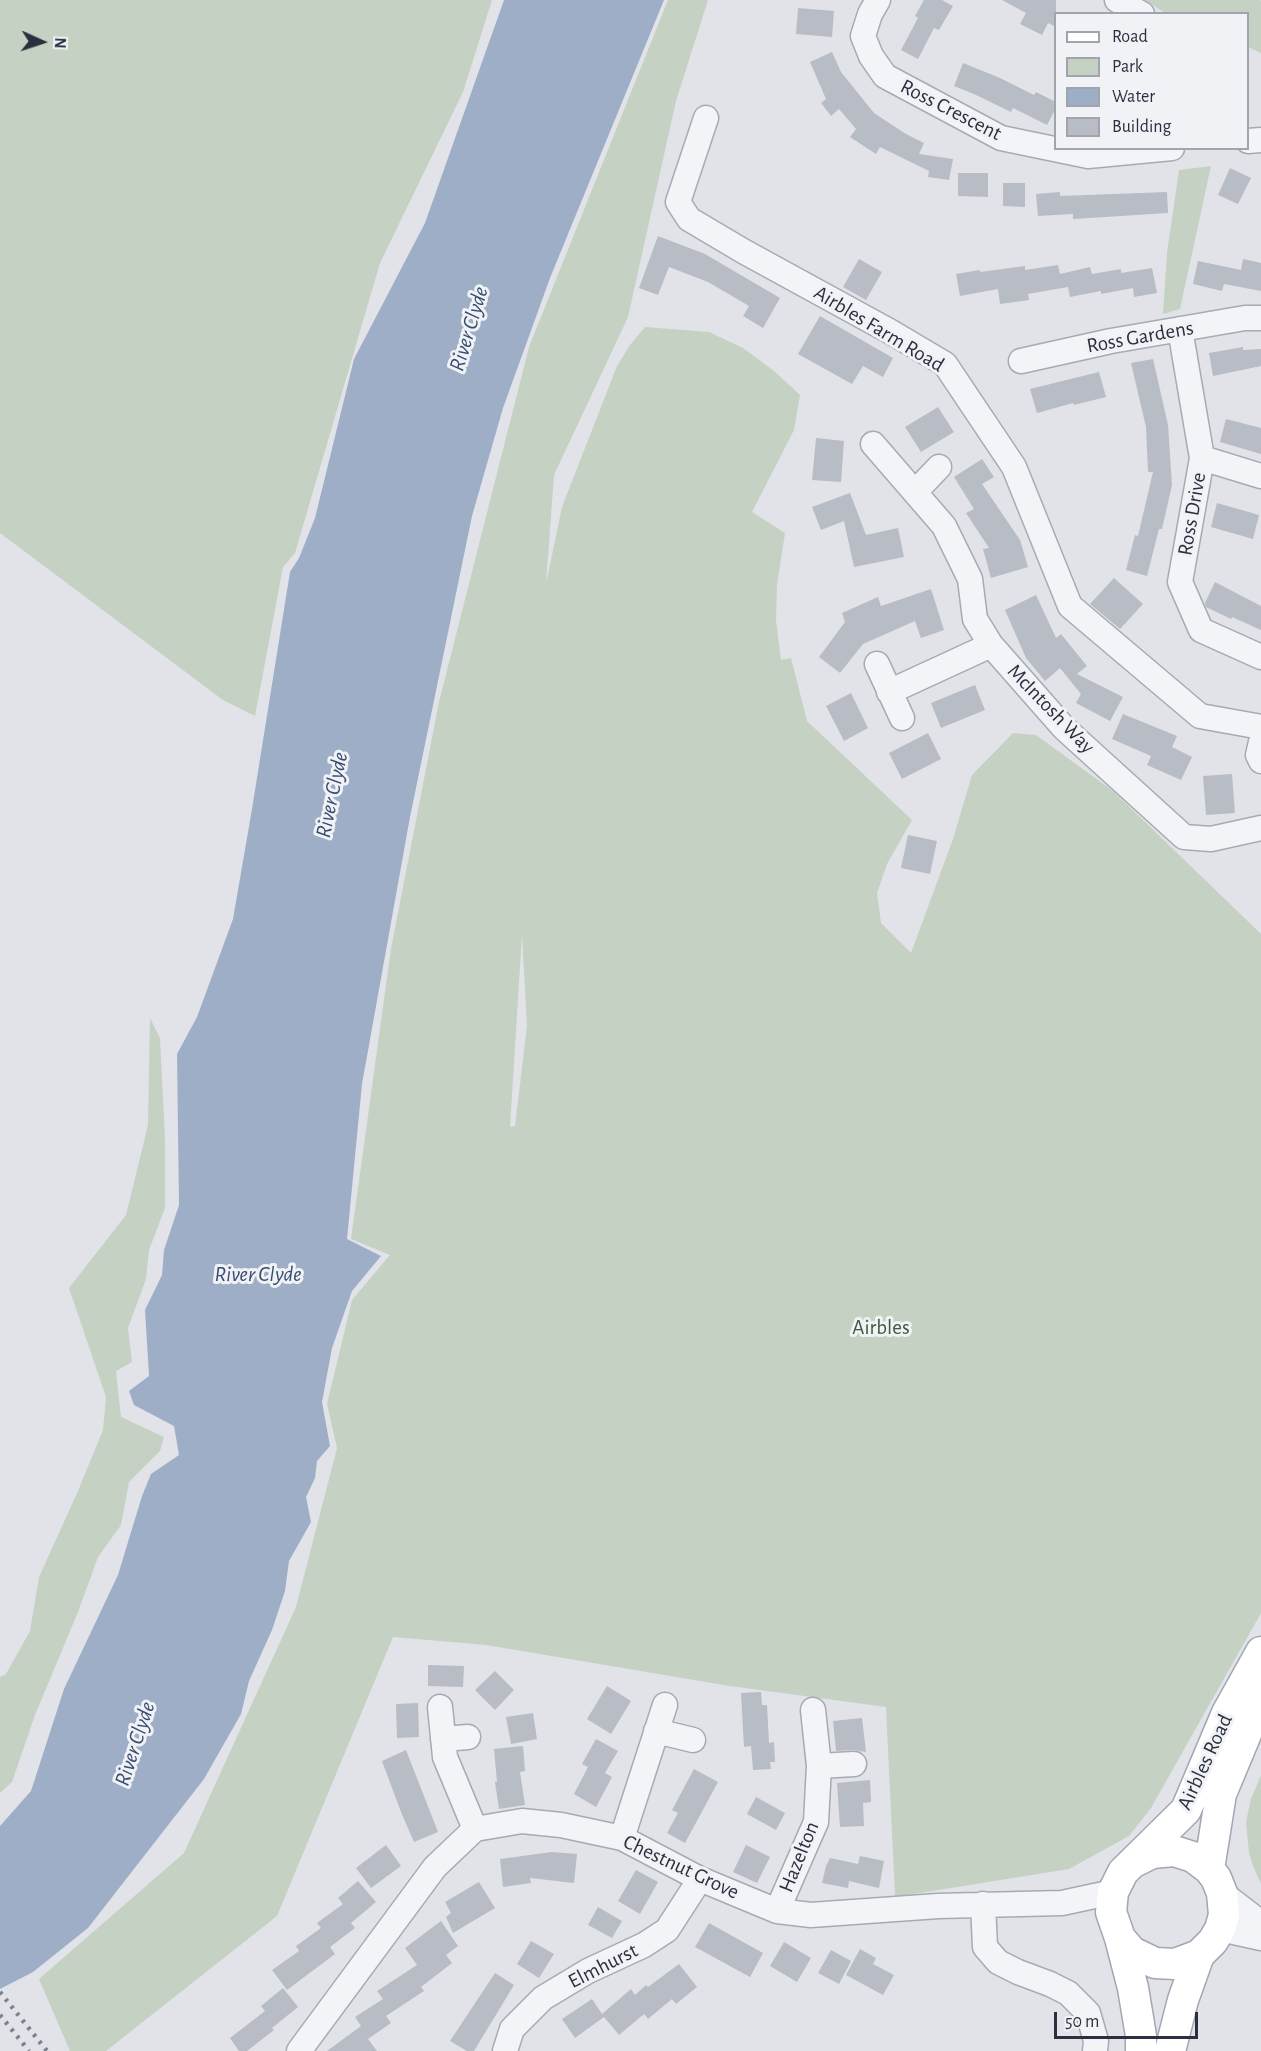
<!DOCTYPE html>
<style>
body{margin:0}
#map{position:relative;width:1261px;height:2051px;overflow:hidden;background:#e1e3e8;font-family:"Alegreya Sans",sans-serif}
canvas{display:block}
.legend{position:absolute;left:1054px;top:12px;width:195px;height:138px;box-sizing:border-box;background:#f0f2f6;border:2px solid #a1a4ad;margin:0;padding:8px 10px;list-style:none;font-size:18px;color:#2a303f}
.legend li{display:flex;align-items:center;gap:12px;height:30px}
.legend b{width:30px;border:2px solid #a1a4ad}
.north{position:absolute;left:12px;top:12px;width:60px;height:60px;-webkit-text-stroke:4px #f0f2f6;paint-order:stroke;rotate:93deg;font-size:16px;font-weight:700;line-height:24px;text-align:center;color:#2a303f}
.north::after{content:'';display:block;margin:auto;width:21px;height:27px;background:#2a303f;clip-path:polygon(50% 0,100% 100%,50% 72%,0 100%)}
.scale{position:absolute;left:1054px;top:2012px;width:144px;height:27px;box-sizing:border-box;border:3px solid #2a303f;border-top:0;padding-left:8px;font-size:18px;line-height:21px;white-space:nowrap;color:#2a303f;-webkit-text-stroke:4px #f0f2f6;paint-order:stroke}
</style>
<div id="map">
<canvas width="1261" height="2051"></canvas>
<ul class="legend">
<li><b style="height:8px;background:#fff"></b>Road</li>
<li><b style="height:16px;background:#c5d1c2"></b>Park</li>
<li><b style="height:16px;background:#9eaec6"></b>Water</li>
<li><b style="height:16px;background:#b8bcc5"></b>Building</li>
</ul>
<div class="north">N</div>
<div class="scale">50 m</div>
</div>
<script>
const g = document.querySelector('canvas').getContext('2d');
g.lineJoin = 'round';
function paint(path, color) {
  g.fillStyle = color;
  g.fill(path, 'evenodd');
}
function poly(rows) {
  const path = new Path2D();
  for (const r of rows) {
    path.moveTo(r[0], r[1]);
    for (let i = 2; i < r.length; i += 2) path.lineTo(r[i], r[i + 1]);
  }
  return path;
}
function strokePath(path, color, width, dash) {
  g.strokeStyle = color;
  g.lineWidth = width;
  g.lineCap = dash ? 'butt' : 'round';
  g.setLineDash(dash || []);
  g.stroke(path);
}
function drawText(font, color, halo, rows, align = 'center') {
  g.font = font + ' "Alegreya Sans",sans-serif';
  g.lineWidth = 6;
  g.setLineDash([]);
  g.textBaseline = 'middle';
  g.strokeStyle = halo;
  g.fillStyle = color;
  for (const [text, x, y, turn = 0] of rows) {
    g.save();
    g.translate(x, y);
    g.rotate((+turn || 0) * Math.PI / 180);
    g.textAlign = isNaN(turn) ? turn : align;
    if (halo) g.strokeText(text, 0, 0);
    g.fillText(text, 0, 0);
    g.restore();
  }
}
paint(poly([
 [0,0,492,0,463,92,380,263,295,553,283,567,255,716,223,700,0,533],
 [668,0,708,0,676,101,628,317,554,475,546,584,562,507,617,366,630,345,645,327,709,332,743,348,774,371,800,395,794,430,752,512,785,533,777,585,776,620,781,660,791,658,807,721,912,820,887,864,877,893,881,923,911,953,953,839,972,775,1013,733,1036,735,1113,791,1261,934,1261,1613,1151,1808,1129,1836,1069,1869,895,1897,886,1707,730,1686,486,1645,393,1637,277,1916,106,2051,70,2051,39,1979,184,1853,296,1607,337,1448,327,1404,352,1300,390,1255,351,1239,391,949,439,702,529,347],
 [522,934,527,1026,515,1126,510,1127],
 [1145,0,1260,0,1261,1,1261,53,1248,47,1248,14,1165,13],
 [1211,166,1180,309,1163,314,1167,253,1179,170],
 [150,1018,160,1038,165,1138,165,1208,149,1250,146,1279,128,1328,132,1362,116,1371,121,1417,164,1437,160,1451,129,1482,121,1525,98,1557,78,1612,35,1715,12,1782,0,1793,0,1677,6,1674,30,1631,39,1577,78,1491,103,1430,106,1397,69,1288,126,1215,148,1125],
 [1261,1775,1261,1884,1253,1866,1249,1853,1246,1822,1251,1799]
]), '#c5d1c2');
paint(poly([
 [504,0,664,0,550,278,503,408,472,516,410,817,362,1084,347,1239,381,1256,352,1291,332,1348,322,1402,330,1446,317,1461,315,1478,306,1497,311,1522,289,1561,285,1591,272,1630,249,1681,241,1714,204,1779,88,1928,33,1972,0,1989,0,1826,31,1791,64,1689,118,1575,142,1496,151,1474,179,1455,174,1426,134,1405,129,1391,149,1376,145,1310,162,1275,164,1250,179,1205,177,1054,197,1017,233,919,252,809,290,572,299,558,315,518,354,359,425,223]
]), '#9eaec6');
paint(poly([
 [924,0,942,0,953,6,939,30,934,28,918,59,901,50,918,18,915,16],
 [1002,0,1056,0,1056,27,1048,23,1042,35,1020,24,1026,13],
 [798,8,834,11,832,37,796,34],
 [832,52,841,72,874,113,906,134,924,143,919,154,953,159,949,180,928,177,929,171,880,147,876,154,850,137,856,129,839,109,831,116,821,103,826,99,810,62],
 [963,63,1000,78,1034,95,1036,92,1056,102,1056,108,1047,125,1013,108,1011,112,974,94,954,86],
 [1230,168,1251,178,1238,204,1218,195],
 [958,173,988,173,988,197,958,196],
 [1003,183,1025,183,1025,207,1003,206],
 [1060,192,1060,196,1167,192,1168,213,1073,219,1073,214,1038,216,1036,194],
 [658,236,705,254,780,298,763,328,743,316,749,306,708,282,669,267,658,295,639,288],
 [859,259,882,272,866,300,843,287],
 [1243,259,1261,263,1261,291,1224,284,1222,291,1193,284,1198,261,1241,270],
 [1058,265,1060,274,1090,267,1092,274,1121,269,1121,273,1152,268,1157,293,1134,297,1133,288,1101,294,1101,291,1070,297,1068,287,1028,294,1029,300,1000,304,998,289,960,296,956,274,980,270,980,272,1025,266,1025,270],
 [820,316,893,358,883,377,863,366,852,384,798,354],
 [1243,347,1243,350,1261,349,1261,366,1213,376,1209,353],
 [1153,359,1168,425,1172,485,1162,529,1159,529,1147,576,1126,570,1135,535,1138,536,1153,472,1148,472,1146,427,1131,363],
 [1099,372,1106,397,1074,405,1073,403,1037,413,1030,389],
 [938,407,954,432,921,452,905,427],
 [1226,419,1261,428,1261,454,1220,442],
 [816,438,844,441,841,482,812,480],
 [982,459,994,477,982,484,1020,540,1028,567,991,578,983,549,989,548,966,513,974,509,954,477],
 [850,493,866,535,898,528,904,557,854,567,844,521,821,530,812,507],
 [1217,503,1259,515,1253,539,1211,527],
 [1114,578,1143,604,1120,629,1090,604],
 [1215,582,1261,606,1261,630,1232,617,1231,619,1206,607,1205,603],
 [931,589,944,630,921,638,915,621,863,644,840,673,819,657,845,622,842,613,878,597,881,606],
 [1036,595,1056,638,1061,634,1087,666,1077,674,1123,697,1110,721,1076,703,1081,694,1060,668,1045,681,1026,658,1005,610],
 [975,685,985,710,941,728,931,703],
 [851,693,868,728,844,741,826,706],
 [1123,714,1177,736,1172,747,1192,757,1181,780,1147,765,1151,756,1112,739],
 [928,733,941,759,902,779,889,753],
 [1232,774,1235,813,1206,815,1203,776],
 [908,835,937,841,930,874,901,868],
 [428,1665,464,1666,463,1687,428,1686],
 [495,1671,514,1690,495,1710,475,1690],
 [607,1686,631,1701,611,1734,587,1719],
 [761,1692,762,1705,767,1705,769,1743,774,1742,775,1762,770,1762,771,1769,753,1770,751,1746,744,1747,741,1693],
 [418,1703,419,1737,397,1738,396,1704],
 [533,1713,537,1739,511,1744,506,1717],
 [862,1718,866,1752,853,1750,836,1751,833,1721],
 [596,1739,618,1751,605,1773,612,1777,596,1807,574,1794,588,1767,582,1764],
 [523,1746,525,1771,520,1772,525,1805,499,1809,495,1782,497,1782,494,1749],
 [406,1750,438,1832,414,1842,401,1812,382,1761],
 [694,1769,718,1782,685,1843,667,1833,678,1813,672,1810],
 [870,1780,871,1802,863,1803,864,1826,840,1827,837,1783],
 [756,1797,785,1813,776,1830,747,1814],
 [386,1845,401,1866,371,1888,356,1868],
 [746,1845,770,1857,757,1883,733,1872],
 [552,1852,577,1854,574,1883,530,1878,531,1883,503,1887,500,1859],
 [860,1856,884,1861,879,1888,849,1881,848,1888,822,1883,826,1866,830,1858,858,1864],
 [636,1870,658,1882,640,1914,618,1901],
 [358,1881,376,1902,351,1923,355,1928,330,1947,335,1954,287,1990,272,1970,299,1951,296,1946,321,1928,317,1923,343,1904,338,1898],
 [479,1882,495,1908,453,1933,446,1917,451,1913,445,1902],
 [598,1907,622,1921,612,1938,588,1925],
 [441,1921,458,1946,446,1955,452,1963,421,1987,424,1991,386,2016,391,2023,368,2039,377,2051,327,2051,361,2026,355,2017,383,1999,377,1991,417,1965,405,1948],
 [709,1923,763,1953,750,1977,695,1947],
 [531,1941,554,1954,539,1978,517,1964],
 [784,1942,811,1958,797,1982,770,1966],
 [860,1949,876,1958,873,1964,894,1975,883,1995,846,1975],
 [831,1950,851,1961,839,1984,818,1973],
 [679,1964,697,1987,676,2004,672,1999,648,2019,644,2014,619,2035,604,2017,575,2038,562,2019,592,1999,602,2014,631,1989,635,1995,646,1985,648,1987],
 [495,1973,514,1985,474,2051,467,2051,450,2041],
 [283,1988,298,2007,272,2028,274,2030,247,2051,239,2051,230,2038,265,2011,261,2006]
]), '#b8bcc5');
const minor = poly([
 [878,0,870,14,863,36,871,56,885,76,1001,138,1088,156,1172,148],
 [1117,0,1142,14],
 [706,118,678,202,689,219,743,251,891,332,945,364,1014,467,1070,606,1200,716,1261,727],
 [1248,141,1261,140],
 [1180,329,1202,458,1180,582,1201,630,1261,657],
 [1021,361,1111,341,1245,318,1261,318],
 [873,444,944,526,970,579,975,619,991,645,1064,728,1184,837,1211,839,1261,828],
 [1202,458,1261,476],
 [915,492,939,467],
 [877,664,902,718],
 [889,692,991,645],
 [1261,742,1258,755,1261,761],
 [440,1707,445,1757,475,1829],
 [656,1731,693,1740],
 [443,1739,468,1737],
 [819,1766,854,1764],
 [622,1838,665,1705],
 [1222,1893,1261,1923],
 [983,1904,985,1947,998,1962,1018,1972,1050,1984,1068,1993,1088,2013,1096,2041,1095,2051],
 [777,1911,816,1822,819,1766,813,1710],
 [1220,1929,1261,1938],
 [299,2051,435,1867,475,1829,522,1821,561,1825,622,1838,700,1879,777,1911,811,1915,938,1906,1062,1903,1113,1892],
 [505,2051,512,2029,543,1998,588,1971,644,1945,667,1930,700,1879]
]);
const major = poly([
 [1209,1869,1221,1794,1261,1698],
 [1120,1938,1132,1952,1155,1963,1175,1964,1199,1955,1213,1941,1220,1929,1224,1915,1222,1893,1216,1878,1209,1869,1193,1857,1174,1851,1152,1853,1136,1861],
 [1141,2051,1141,2036,1133,1988,1120,1938,1111,1912,1113,1892,1123,1872,1186,1810,1227,1713,1261,1652],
 [1170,2051,1183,2000,1199,1955]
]);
strokePath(minor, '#a6aab2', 27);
strokePath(major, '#a1a7b3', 33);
strokePath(minor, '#f3f4f7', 24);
strokePath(major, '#fff', 30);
strokePath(poly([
 [0,1992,47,2051],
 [0,2015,29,2051]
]), '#7b8291', 4.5, [3, 6]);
drawText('21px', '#2a303f', '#f0f2f6', [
 ["Ross Crescent",951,110,27],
 ["Airbles Farm Road",879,329,31],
 ["Ross Gardens",1140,337,-10],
 ["Ross Drive",1192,514,-80],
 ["McIntosh Way",1051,709,46],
 ["Airbles Road",1205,1762,-65],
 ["Hazelton",799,1857,-68],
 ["Chestnut Grove",681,1867,25],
 ["Elmhurst",603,1966,-27]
]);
drawText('21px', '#3c5939', '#f0f2f6', [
 ["Airbles",881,1328]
]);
drawText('italic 22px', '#374c6f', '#f0f2f6', [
 ["River Clyde",469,329,-73],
 ["River Clyde",332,795,-78],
 ["River Clyde",258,1274],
 ["River Clyde",135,1744,-72]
]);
</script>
